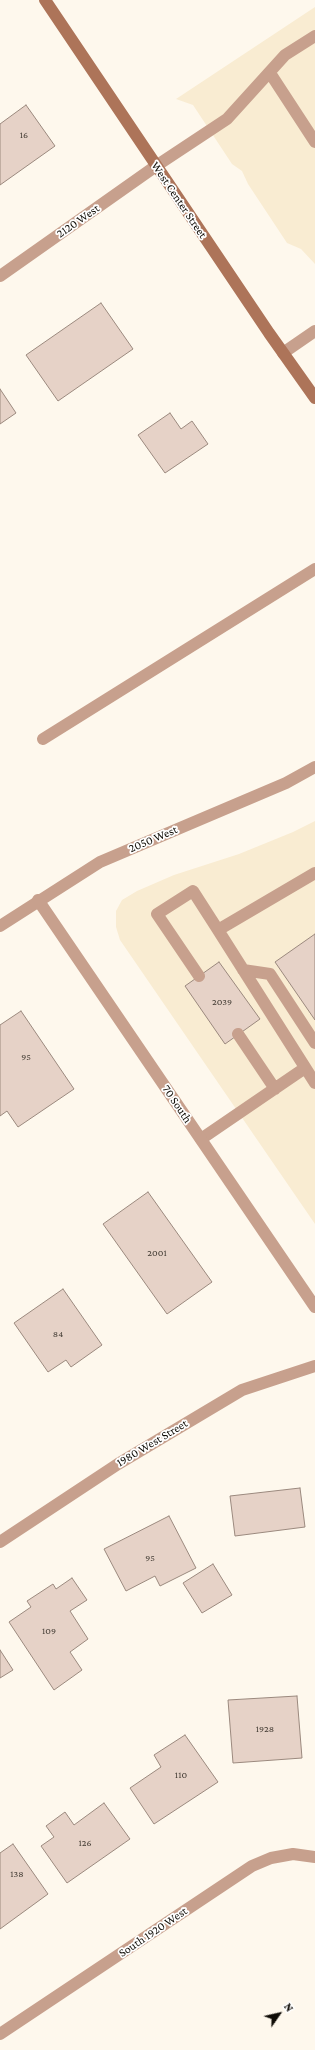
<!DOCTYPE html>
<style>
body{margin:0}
#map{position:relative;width:315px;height:2050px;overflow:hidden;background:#fef8ed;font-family:"Crimson Pro",serif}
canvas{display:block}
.north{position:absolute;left:259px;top:1994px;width:40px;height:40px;-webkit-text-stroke:3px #fff;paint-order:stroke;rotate:56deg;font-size:11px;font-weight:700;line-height:16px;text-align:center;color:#0f0c06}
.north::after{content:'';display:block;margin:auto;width:14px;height:18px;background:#0f0c06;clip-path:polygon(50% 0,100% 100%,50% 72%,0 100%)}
</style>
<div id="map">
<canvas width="315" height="2050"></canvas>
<div class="north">N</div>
</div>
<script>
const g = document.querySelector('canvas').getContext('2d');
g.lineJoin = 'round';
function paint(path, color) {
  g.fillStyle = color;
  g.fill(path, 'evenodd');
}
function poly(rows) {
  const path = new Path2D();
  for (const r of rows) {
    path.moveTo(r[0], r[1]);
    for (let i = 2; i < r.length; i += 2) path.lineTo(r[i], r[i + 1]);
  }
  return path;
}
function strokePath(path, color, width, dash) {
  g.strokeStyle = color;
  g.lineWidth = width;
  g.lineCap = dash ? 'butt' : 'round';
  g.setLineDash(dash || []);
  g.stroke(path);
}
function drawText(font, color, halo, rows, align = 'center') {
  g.font = font + ' "Crimson Pro",serif';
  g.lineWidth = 3.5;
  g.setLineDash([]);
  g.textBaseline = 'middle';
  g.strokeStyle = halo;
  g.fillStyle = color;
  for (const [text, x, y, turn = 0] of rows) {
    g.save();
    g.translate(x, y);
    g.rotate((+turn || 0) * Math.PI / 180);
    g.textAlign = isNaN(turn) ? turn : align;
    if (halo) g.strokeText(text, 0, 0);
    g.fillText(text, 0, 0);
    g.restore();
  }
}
paint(poly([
 [315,7,315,264,301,249,287,243,248,184,242,171,232,164,193,105,176,99],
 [315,821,315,1224,120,940,116,927,116,911,122,900,137,891,174,875,239,854,293,832]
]), '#f9ecd2');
const building = poly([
 [26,105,55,146,0,185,0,124,26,105],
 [101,303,133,349,58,401,26,355,101,303],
 [0,389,16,413,0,424,0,389],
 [170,413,181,429,192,421,208,444,165,473,138,435,170,413],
 [315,934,315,1020,275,962,315,934],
 [219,962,260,1019,225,1044,185,986,219,962],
 [21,1011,74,1089,18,1127,7,1111,0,1116,0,1025,21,1011],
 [148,1192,212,1282,167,1314,103,1224,148,1192],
 [63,1289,102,1345,71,1367,66,1360,48,1372,14,1323,63,1289],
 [300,1488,305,1527,235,1536,230,1496,300,1488],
 [169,1516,196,1568,160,1586,155,1576,126,1591,104,1549,169,1516],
 [213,1564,232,1595,202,1613,183,1583,213,1564],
 [72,1578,87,1600,70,1611,88,1639,70,1652,82,1670,54,1690,9,1622,31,1607,27,1601,53,1584,56,1589,72,1578],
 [0,1650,13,1670,0,1678,0,1650],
 [297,1696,302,1758,233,1763,228,1700,297,1696],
 [185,1735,218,1782,154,1824,130,1788,161,1767,154,1755,185,1735],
 [104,1803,130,1839,67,1883,41,1846,54,1837,46,1826,65,1812,74,1825,104,1803],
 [13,1844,48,1894,0,1929,0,1853,13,1844]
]);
paint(building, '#e6d2c7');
strokePath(building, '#9b897e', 1);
strokePath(poly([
 [270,73,315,142],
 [156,166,227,119,285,55,315,36],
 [283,353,315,331],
 [43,739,315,569],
 [315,873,218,930,315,1083],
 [243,970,270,974,315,1043],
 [199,976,157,914,193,891,218,930],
 [238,1034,275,1089],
 [201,1139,305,1068]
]), '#c7a08d', 12);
strokePath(poly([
 [0,276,156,166],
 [38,900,315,1307],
 [0,1542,118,1464,242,1390,315,1366],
 [0,2034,252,1866,271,1858,293,1854,315,1857]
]), '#c7a08d', 12);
strokePath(poly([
 [0,926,100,862,286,783,315,767]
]), '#c7a08d', 12);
strokePath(poly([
 [45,0,269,333,315,398]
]), '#ad7459', 12);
drawText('10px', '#453e36', null, [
 ["16",24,135],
 ["2039",222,1002],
 ["95",26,1057],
 ["2001",157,1253],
 ["84",58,1334],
 ["95",150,1558],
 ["109",49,1631],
 ["1928",265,1729],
 ["110",181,1775],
 ["126",85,1843],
 ["138",17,1874]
]);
drawText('12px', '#0f0c06', '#fff', [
 ["West Center Street",179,200,56],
 ["2120 West",78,221,-35],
 ["2050 West",153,839,-23],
 ["70 South",177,1104,56],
 ["1980 West Street",152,1443,-31],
 ["South 1920 West",153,1932,-34]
]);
</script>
